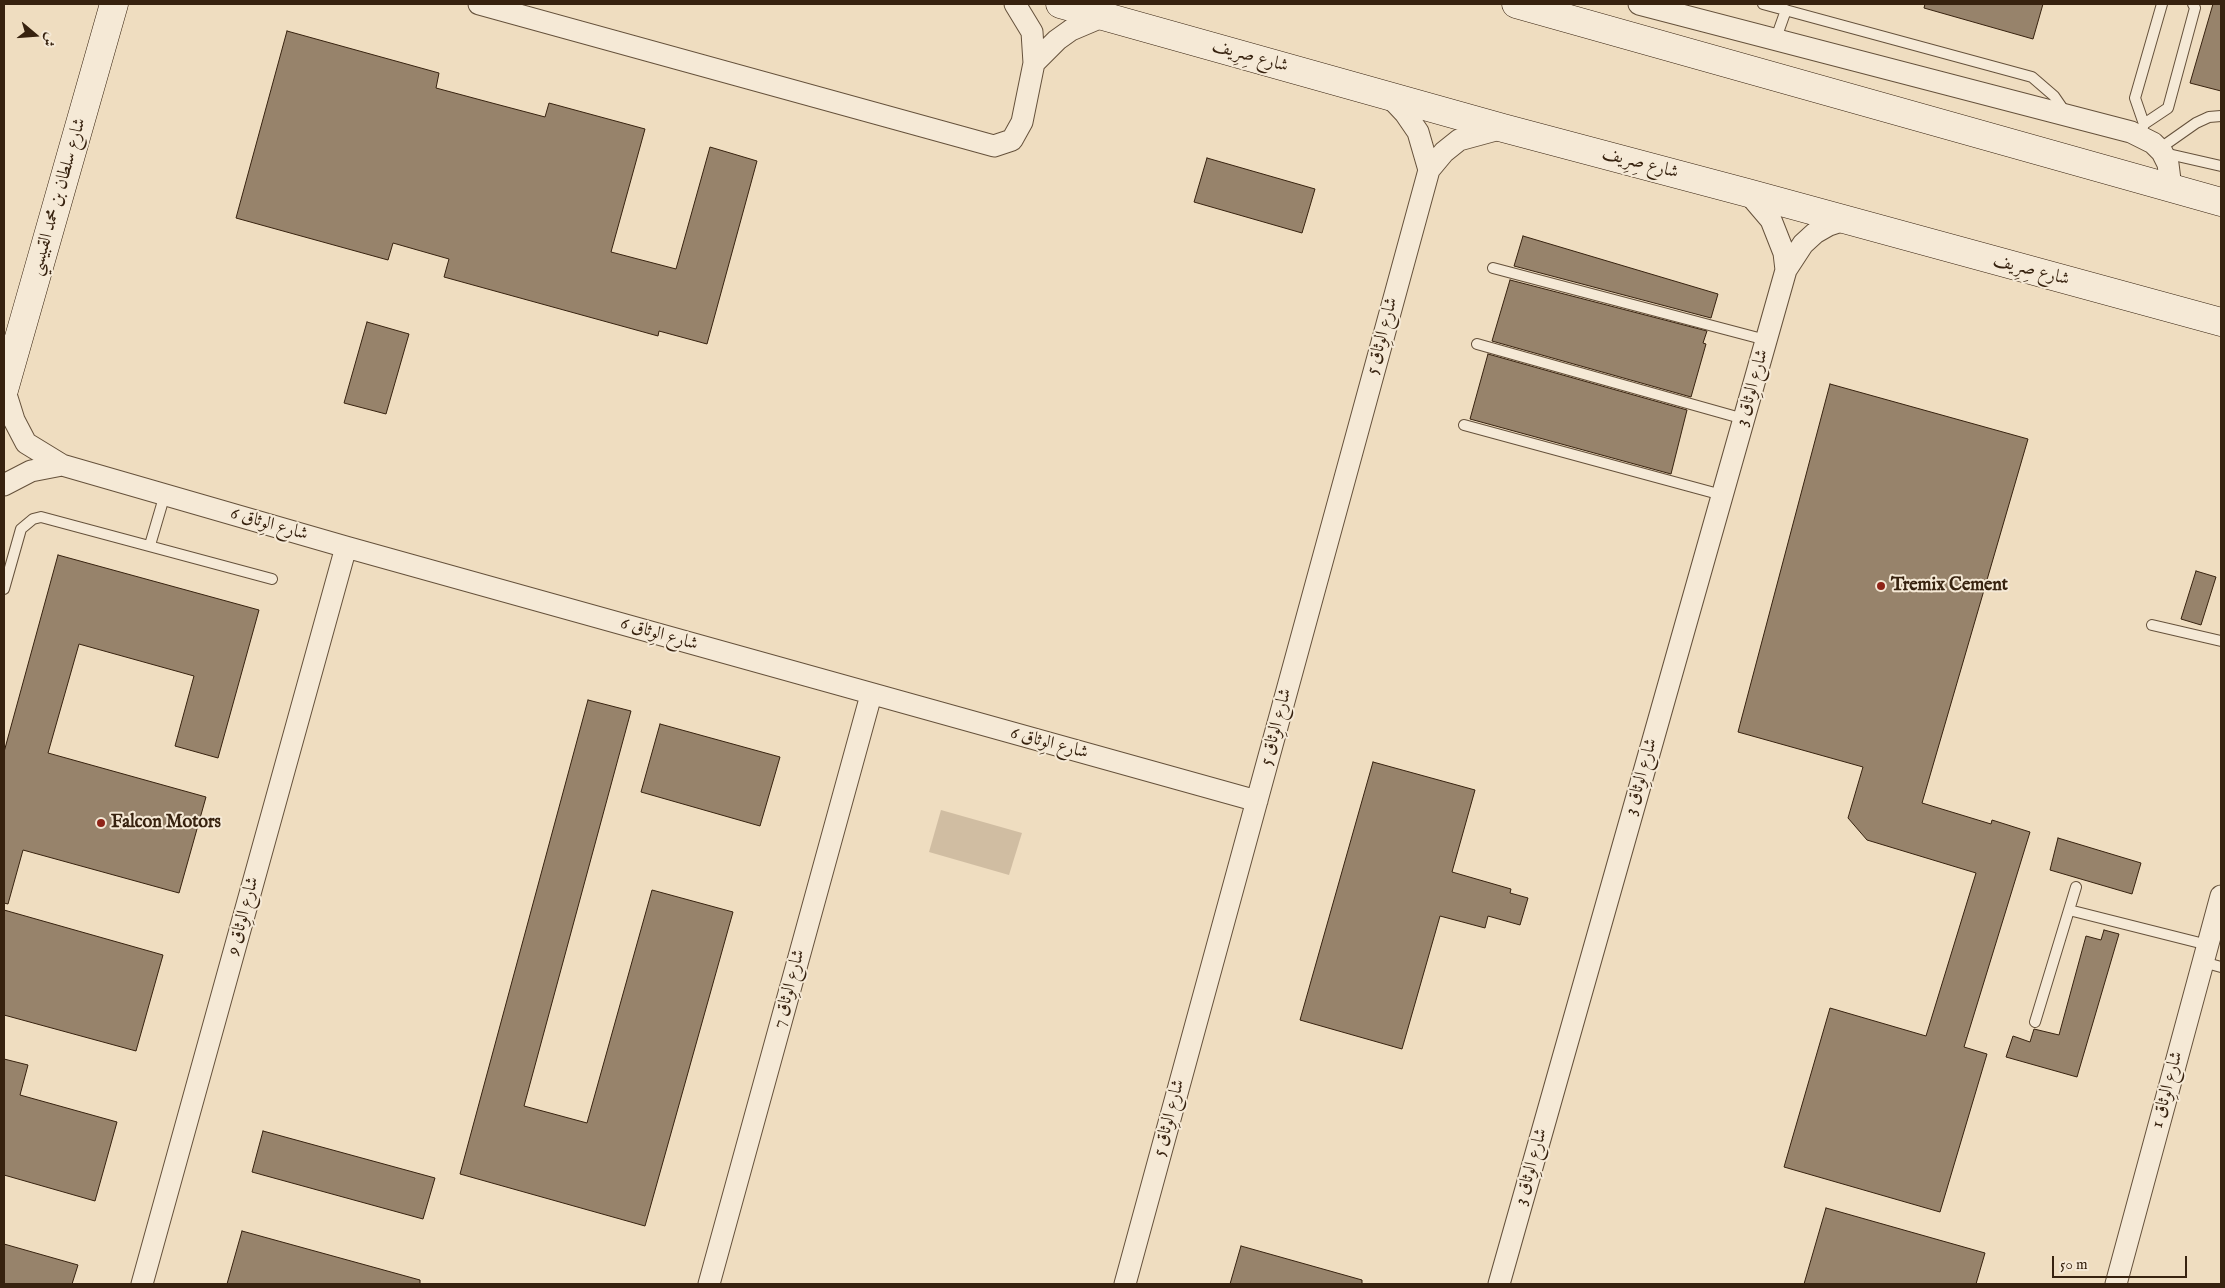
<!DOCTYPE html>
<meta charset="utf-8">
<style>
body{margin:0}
#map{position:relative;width:2225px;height:1288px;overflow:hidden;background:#efddc0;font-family:"IM FELL English",Amiri,serif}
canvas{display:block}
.frame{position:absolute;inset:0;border:5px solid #37220f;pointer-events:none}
.north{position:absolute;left:10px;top:10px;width:50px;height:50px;-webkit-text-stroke:4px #f5e9d6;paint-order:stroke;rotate:108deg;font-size:14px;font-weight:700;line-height:20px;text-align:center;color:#37220f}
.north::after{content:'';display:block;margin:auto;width:18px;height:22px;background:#37220f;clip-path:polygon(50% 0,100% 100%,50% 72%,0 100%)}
.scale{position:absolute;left:2052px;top:1256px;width:135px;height:22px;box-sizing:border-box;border:2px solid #37220f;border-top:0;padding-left:6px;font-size:15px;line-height:18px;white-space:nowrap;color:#37220f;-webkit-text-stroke:4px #f5e9d6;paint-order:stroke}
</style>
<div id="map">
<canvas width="2225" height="1288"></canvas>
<div class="frame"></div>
<div class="north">ش</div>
<div class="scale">50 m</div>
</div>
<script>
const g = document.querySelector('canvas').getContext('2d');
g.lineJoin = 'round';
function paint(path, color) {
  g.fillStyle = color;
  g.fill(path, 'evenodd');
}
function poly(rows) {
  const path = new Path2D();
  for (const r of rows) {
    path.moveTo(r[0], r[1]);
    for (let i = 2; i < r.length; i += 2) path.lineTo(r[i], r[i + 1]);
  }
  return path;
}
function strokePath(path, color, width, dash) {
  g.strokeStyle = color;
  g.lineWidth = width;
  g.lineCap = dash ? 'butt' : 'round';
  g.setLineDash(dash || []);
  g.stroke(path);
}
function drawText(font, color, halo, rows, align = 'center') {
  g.font = font + ' "IM FELL English",Amiri,serif';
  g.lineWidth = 4;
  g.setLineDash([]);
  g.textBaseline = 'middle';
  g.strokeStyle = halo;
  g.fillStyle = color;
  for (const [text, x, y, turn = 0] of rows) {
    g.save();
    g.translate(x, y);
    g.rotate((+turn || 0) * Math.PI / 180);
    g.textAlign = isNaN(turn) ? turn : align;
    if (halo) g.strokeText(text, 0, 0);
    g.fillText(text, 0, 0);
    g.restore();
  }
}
paint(poly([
 [941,810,1022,833,1009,875,929,852]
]), '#d0bda2');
const building = poly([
 [1925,4,2043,4,2033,39,1924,8,1925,4],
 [2213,4,2221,4,2221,91,2190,83,2213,4],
 [287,31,439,73,436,88,492,103,545,117,549,103,645,129,611,252,676,269,710,147,757,161,707,344,659,331,658,336,444,277,449,259,393,243,388,260,236,218,287,31],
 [1207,158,1315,189,1302,233,1194,202,1207,158],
 [1523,236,1718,294,1711,318,1514,266,1523,236],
 [1510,280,1707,331,1703,343,1706,344,1691,397,1492,341,1510,280],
 [367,322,409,334,386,414,344,403,367,322],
 [1488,354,1687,410,1671,474,1470,419,1488,354],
 [1830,384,2028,439,1922,803,1991,824,1992,820,2030,832,1964,1047,1987,1054,1940,1212,1784,1167,1830,1008,1926,1036,1976,873,1867,840,1848,818,1863,767,1738,732,1830,384],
 [58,555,259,610,218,758,175,746,194,676,79,644,48,753,206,797,179,893,23,850,8,904,4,903,4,752,58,555],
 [2196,571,2216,577,2201,625,2181,619,2196,571],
 [588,700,631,711,524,1106,587,1123,652,890,733,912,645,1226,460,1174,588,700],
 [660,724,780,757,760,826,641,792,660,724],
 [1373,762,1475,790,1452,872,1511,889,1510,893,1528,898,1520,925,1488,916,1485,928,1440,916,1402,1049,1300,1020,1373,762],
 [2058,838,2141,863,2132,894,2050,870,2058,838],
 [4,910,163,955,136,1051,4,1015,4,910],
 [2104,930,2119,934,2077,1077,2006,1057,2013,1036,2030,1042,2034,1029,2059,1035,2086,936,2101,940,2104,930],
 [4,1059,28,1065,20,1095,117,1122,95,1201,4,1175,4,1059],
 [263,1131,435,1178,423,1219,252,1172,263,1131],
 [1826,1208,1985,1253,1976,1284,1804,1284,1826,1208],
 [242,1231,420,1280,420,1284,227,1284,242,1231],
 [4,1244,78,1265,72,1284,4,1284,4,1244],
 [1241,1246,1362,1280,1362,1284,1230,1284,1241,1246]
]);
paint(building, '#97836b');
strokePath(building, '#37220f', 1);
const lane = poly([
 [1763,4,2032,77,2054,96,2065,112],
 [1775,41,1786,10],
 [2144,124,2168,108,2195,8,2193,4],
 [2142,130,2144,124,2135,98,2162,4],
 [2159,149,2196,123,2209,117,2221,116],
 [2164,153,2221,166],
 [1493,268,1766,340],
 [1477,344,1744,419],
 [1464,425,1722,495],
 [150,545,165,494],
 [4,589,21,529,33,519,41,517,272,579],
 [2152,625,2221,641],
 [2069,910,2208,945],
 [2203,962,2221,967],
 [2035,1022,2076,887]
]);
const street = poly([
 [479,4,994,146,1012,140,1022,122,1034,63,1032,32,1015,4],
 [1639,4,2131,132,2153,143,2162,152,2168,164,2171,188],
 [1034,63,1057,40,1071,30,1104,16],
 [1389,96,1405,113,1418,132,1429,170],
 [1748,193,1771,220,1784,253,1786,270],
 [4,388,14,420,26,443,62,465,346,547,1257,801],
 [4,485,31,471,62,465],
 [142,1284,346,547],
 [709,1284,871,695],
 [1125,1284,1429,170,1444,152,1459,140,1503,128],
 [1499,1284,1786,270,1803,244,1815,233,1829,225,1844,220],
 [2116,1284,2221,896]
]);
const secondary = poly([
 [1060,4,1503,128,1748,193,2221,322],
 [1516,4,2221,202],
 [4,390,114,4]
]);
strokePath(lane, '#65513b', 12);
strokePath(street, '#65513b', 23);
strokePath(secondary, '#37220f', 29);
strokePath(lane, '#f5e9d6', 10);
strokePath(street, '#f5e9d6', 21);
strokePath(secondary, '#f5e9d6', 28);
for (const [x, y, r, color] of [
 [1881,586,5,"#8f2418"],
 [101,823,5,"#8f2418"]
]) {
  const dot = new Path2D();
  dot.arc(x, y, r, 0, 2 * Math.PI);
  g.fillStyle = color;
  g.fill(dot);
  strokePath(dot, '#f5e9d6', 2);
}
drawText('18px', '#37220f', '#f5e9d6', [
 ["شارع صِرِيف",1250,57,16],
 ["شارع صِرِيف",1640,164,15],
 ["شارع سلطان بن محمد القبيسي",59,197,-74],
 ["شارع صِرِيف",2031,271,15],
 ["شارع الوِثاق 5",1383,336,-75],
 ["شارع الوِثاق 3",1753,388,-74],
 ["شارع الوِثاق 6",269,525,16],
 ["شارع الوِثاق 6",659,635,16],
 ["شارع الوِثاق 5",1277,727,-75],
 ["شارع الوِثاق 6",1049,744,15],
 ["شارع الوِثاق 3",1642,777,-74],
 ["شارع الوِثاق 9",244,916,-75],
 ["شارع الوِثاق 7",790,989,-75],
 ["شارع الوِثاق 1",2168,1090,-75],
 ["شارع الوِثاق 5",1170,1118,-75],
 ["شارع الوِثاق 3",1532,1167,-74]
]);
drawText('bold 18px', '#37220f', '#f5e9d6', [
 ["Tremix Cement",1891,586],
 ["Falcon Motors",111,823]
], 'left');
</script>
